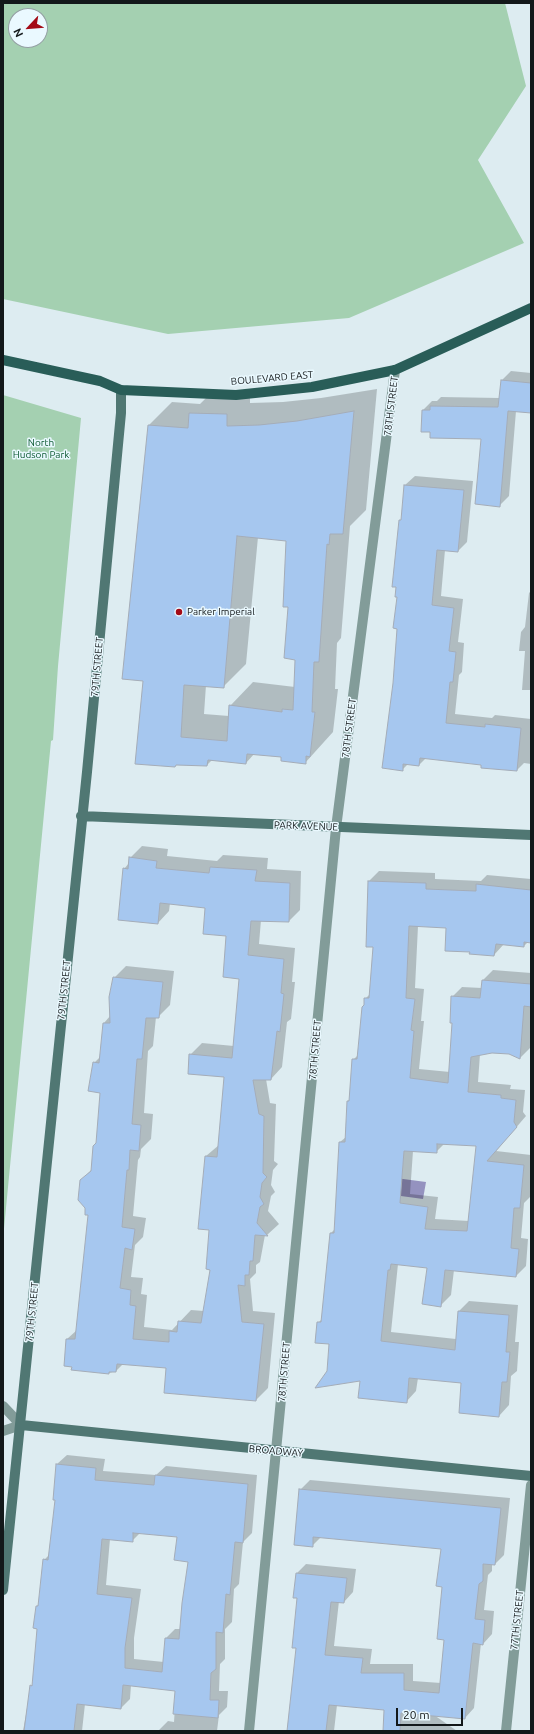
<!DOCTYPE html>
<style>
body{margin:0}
#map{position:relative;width:534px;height:1734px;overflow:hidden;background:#ddecf1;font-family:Ubuntu,sans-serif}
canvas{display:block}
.frame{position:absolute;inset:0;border:4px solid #13181a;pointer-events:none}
.north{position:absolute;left:8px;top:8px;width:40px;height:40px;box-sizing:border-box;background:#eaf9ff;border:1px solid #949fa3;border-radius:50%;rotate:244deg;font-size:11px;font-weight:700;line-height:16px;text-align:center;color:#13181a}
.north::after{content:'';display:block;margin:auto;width:14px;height:18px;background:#a40a16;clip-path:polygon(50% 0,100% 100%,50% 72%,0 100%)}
.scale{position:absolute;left:396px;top:1708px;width:67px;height:18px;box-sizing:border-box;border:2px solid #13181a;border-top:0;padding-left:5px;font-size:12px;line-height:14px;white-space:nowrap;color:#13181a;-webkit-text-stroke:3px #eaf9ff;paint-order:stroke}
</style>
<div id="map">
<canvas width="534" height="1734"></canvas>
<div class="frame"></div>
<div class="north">N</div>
<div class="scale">20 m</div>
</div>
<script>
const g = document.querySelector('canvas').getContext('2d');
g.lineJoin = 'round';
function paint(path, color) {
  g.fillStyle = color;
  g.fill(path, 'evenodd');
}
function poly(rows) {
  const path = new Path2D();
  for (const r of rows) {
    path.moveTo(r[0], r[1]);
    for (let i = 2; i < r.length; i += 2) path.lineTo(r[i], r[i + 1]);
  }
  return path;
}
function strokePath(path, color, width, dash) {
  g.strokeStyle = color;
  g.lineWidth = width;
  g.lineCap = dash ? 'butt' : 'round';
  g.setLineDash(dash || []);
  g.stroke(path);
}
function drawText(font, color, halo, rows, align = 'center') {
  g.font = font + ' Ubuntu,sans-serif';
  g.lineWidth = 3;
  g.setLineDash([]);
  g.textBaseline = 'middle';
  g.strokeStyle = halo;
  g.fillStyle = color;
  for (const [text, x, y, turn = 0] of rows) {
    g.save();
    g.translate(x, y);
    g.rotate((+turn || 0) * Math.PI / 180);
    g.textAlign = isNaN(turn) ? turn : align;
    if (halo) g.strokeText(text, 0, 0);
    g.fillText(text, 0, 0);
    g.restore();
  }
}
paint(poly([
 [3,3,505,3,526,86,478,160,524,243,349,318,168,334,3,299],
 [16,16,40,16,40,40,16,40],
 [3,395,81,418,58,666,53,740,51,741,3,1239]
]), '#a4d0b1');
paint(poly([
 [388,1177,426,1182,423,1199,386,1194]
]), '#9492bf');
paint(poly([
 [511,371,531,373,531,412,516,411,509,496,499,506,482,438,431,431,423,410,432,401,437,401,441,397,500,398,502,380],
 [377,389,366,510,350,526,341,638,337,643,335,689,338,689,333,732,305,763,282,757,255,753,246,763,212,760,207,765,177,764,144,680,149,425,172,402,200,404,214,390,250,391,250,403,283,402,321,398],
 [258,537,287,540,289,606,296,659,295,687,253,682,230,706,229,716,204,714,206,685,223,687,246,664],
 [415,476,473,481,467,542,458,551,445,550,441,596,463,599,458,642,464,643,462,672,459,675,455,714,492,718,495,715,531,719,531,764,524,763,517,770,482,764,426,758,419,765,408,764,402,770,394,683,398,628,400,521,403,518,405,485],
 [531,591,531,690,522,690,525,651,519,651,521,632,525,627,529,593],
 [142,846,168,849,167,856,217,861,223,855,268,858,267,869,301,871,300,910,289,921,261,920,259,944,295,948,292,982,295,982,291,1019,287,1022,282,1067,271,1079,266,1079,270,1103,276,1104,274,1161,278,1164,273,1170,271,1185,275,1192,271,1196,268,1211,279,1224,267,1235,265,1235,260,1262,256,1265,256,1273,250,1279,253,1311,275,1313,268,1388,256,1400,167,1367,123,1364,116,1371,109,1373,73,1369,67,1339,77,1330,89,1214,81,1181,92,1169,97,1143,101,1092,94,1063,101,1056,104,1023,110,1016,114,978,126,966,174,971,170,1005,158,1017,156,1017,153,1046,148,1051,144,1113,153,1114,151,1139,141,1149,140,1157,138,1160,133,1216,146,1218,143,1237,135,1245,131,1277,143,1278,141,1294,147,1295,144,1327,172,1330,191,1310,204,1311,211,1269,206,1156,219,1145,225,1076,190,1055,202,1043,234,1046,240,978,227,935,206,907,170,903,169,911,158,923,124,869,129,863,130,858],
 [379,871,435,873,435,879,481,881,487,875,531,879,531,942,528,942,524,946,504,944,494,955,471,951,447,927,418,926,415,988,424,989,421,1021,424,1021,419,1069,450,1072,453,1022,452,997,462,987,482,988,483,980,493,970,531,973,530,1048,520,1058,509,1053,492,1052,480,1054,478,1082,511,1085,510,1089,525,1090,523,1112,526,1116,496,1151,531,1155,530,1197,524,1203,521,1238,528,1239,526,1266,516,1276,454,1270,451,1295,441,1305,428,1267,398,1264,391,1332,456,1339,459,1311,469,1301,518,1305,515,1342,519,1342,517,1371,511,1376,509,1405,499,1416,462,1383,418,1378,416,1391,406,1402,361,1380,328,1372,330,1343,318,1323,322,1319,331,1233,335,1229,340,1142,346,1137,348,1101,350,1099,353,1060,359,1054,365,999,370,994,374,946,369,881],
 [445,1143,477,1145,469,1221,435,1219,438,1197,410,1194,413,1151,436,1152],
 [67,1455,105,1459,103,1471,156,1475,166,1466,257,1475,252,1533,243,1542,239,1584,234,1589,232,1622,225,1629,225,1659,220,1664,219,1691,228,1691,227,1707,219,1715,217,1731,158,1731,168,1721,174,1722,176,1690,131,1685,130,1699,121,1708,85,1704,82,1731,23,1731,31,1686,33,1684,38,1628,34,1628,37,1606,40,1603,44,1560,50,1554,56,1499,54,1499,57,1464],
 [141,1532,178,1536,189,1561,181,1629,175,1629,166,1638,164,1662,134,1659,134,1638,141,1589,106,1585,110,1539,132,1541],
 [310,1480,510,1498,504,1555,495,1564,492,1564,492,1571,488,1575,484,1610,494,1611,492,1634,483,1644,481,1643,474,1708,465,1718,434,1715,457,1731,384,1731,385,1709,337,1705,334,1731,288,1731,297,1647,297,1573,306,1564,356,1569,353,1592,344,1602,339,1601,334,1646,372,1649,370,1664,413,1664,413,1681,441,1683,445,1639,442,1548,321,1537,312,1546,300,1490]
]), '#0003');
const building = poly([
 [501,380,531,383,531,413,508,411,500,507,475,504,481,439,430,438,430,432,421,432,422,410,430,410,430,406,498,407,501,380],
 [354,411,343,534,330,534,329,545,327,544,319,662,314,662,312,712,315,712,310,757,306,756,306,764,281,761,281,757,247,754,246,764,208,760,207,766,176,765,175,767,135,764,143,681,122,679,148,425,188,428,189,413,227,414,227,426,259,425,297,421,354,411],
 [237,536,286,541,283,607,288,607,284,658,295,660,293,710,282,709,282,712,229,705,227,741,181,737,184,685,224,688,237,536],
 [404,485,464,490,458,552,437,550,432,605,454,608,449,651,456,652,453,682,450,682,446,723,485,727,485,724,521,728,517,771,481,768,481,765,420,758,419,766,403,764,403,771,382,768,393,683,397,629,393,628,397,597,395,597,396,587,392,587,399,520,401,520,404,485],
 [129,857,157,861,156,868,209,873,210,867,257,870,255,881,290,883,289,922,251,921,248,955,284,959,281,993,284,994,280,1032,277,1031,271,1080,253,1080,259,1114,264,1116,263,1173,267,1177,262,1183,260,1197,264,1204,260,1207,257,1223,268,1236,255,1235,253,1261,250,1261,249,1275,245,1275,245,1286,238,1285,242,1322,264,1324,256,1401,164,1393,166,1368,117,1364,116,1372,109,1372,109,1374,71,1370,72,1367,64,1366,66,1339,75,1339,88,1215,85,1215,85,1208,78,1200,80,1180,91,1171,93,1146,96,1143,100,1093,88,1091,93,1062,99,1063,103,1023,110,1023,109,997,113,977,163,982,159,1018,146,1018,142,1059,137,1059,132,1124,141,1125,139,1151,130,1150,129,1170,127,1170,122,1227,135,1229,132,1250,125,1248,120,1288,131,1290,130,1305,136,1306,133,1339,169,1342,169,1331,177,1332,178,1321,201,1323,210,1270,206,1269,209,1230,198,1229,205,1156,217,1157,224,1077,188,1074,189,1054,232,1058,239,979,223,977,226,936,203,934,205,908,160,903,158,924,118,920,123,868,128,869,129,857],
 [368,881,426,883,426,889,476,891,476,884,531,890,531,943,524,942,524,947,496,944,494,956,469,954,470,952,445,951,446,928,409,926,406,998,415,999,411,1030,414,1031,410,1078,448,1083,452,1023,450,1023,451,996,480,998,482,980,531,984,531,1007,524,1006,520,1059,509,1054,492,1053,471,1057,468,1092,501,1095,501,1098,516,1100,514,1122,517,1127,487,1161,524,1165,520,1208,514,1208,511,1248,519,1249,516,1277,445,1270,441,1307,422,1304,427,1268,391,1264,390,1270,388,1270,381,1341,455,1350,458,1311,509,1315,506,1352,510,1352,507,1382,502,1382,499,1417,459,1413,461,1383,409,1378,407,1403,358,1398,360,1381,315,1388,327,1371,329,1344,315,1343,317,1322,321,1322,330,1233,334,1233,339,1142,345,1142,347,1101,349,1101,352,1059,357,1059,362,1007,364,1005,364,998,369,998,373,947,366,947,368,881],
 [437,1144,476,1146,467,1231,425,1229,428,1207,400,1203,404,1151,437,1153,437,1144],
 [56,1464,96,1468,95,1480,154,1485,155,1475,248,1484,243,1543,235,1542,230,1595,226,1594,223,1633,216,1632,216,1669,211,1673,210,1700,219,1700,218,1718,173,1714,175,1691,123,1685,121,1709,77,1704,74,1731,24,1731,30,1685,32,1686,37,1629,33,1628,36,1606,38,1606,43,1559,48,1560,55,1500,53,1500,56,1464],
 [133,1533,177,1537,174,1560,188,1562,182,1603,179,1639,165,1638,162,1672,125,1668,125,1648,132,1598,97,1594,102,1539,133,1542,133,1533],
 [299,1489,501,1508,495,1565,483,1564,483,1581,479,1584,475,1619,485,1620,483,1645,473,1643,465,1719,401,1713,400,1731,383,1731,384,1710,329,1705,326,1731,287,1731,296,1648,292,1648,297,1598,293,1598,296,1573,347,1578,344,1603,331,1602,325,1655,363,1658,361,1673,404,1673,404,1690,439,1693,444,1640,437,1639,442,1587,436,1586,441,1549,313,1537,313,1547,294,1545,299,1489]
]);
paint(building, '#a6c7ef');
strokePath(building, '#a4acb7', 1);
strokePath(poly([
 [3,1406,21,1425,3,1431],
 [249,1731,336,828,395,370],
 [506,1731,531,1485]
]), '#829c99', 10);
strokePath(poly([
 [81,816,531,835],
 [21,1425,531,1476],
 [3,1590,87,772,121,413,121,390]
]), '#507773', 10);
strokePath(poly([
 [3,360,100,381,121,390,236,395,312,387,395,370,531,308]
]), '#295d58', 10);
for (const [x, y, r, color] of [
 [179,612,4,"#a40a16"]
]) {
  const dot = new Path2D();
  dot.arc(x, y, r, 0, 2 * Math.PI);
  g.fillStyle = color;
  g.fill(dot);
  strokePath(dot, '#eaf9ff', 1.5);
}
drawText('10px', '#13181a', '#eaf9ff', [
 ["BOULEVARD EAST",272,378,-5],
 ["78TH STREET",391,406,-83],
 ["79TH STREET",97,667,-85],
 ["78TH STREET",349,728,-83],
 ["PARK AVENUE",306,826,2],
 ["79TH STREET",64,990,-84],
 ["78TH STREET",315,1050,-85],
 ["79TH STREET",32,1312,-84],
 ["78TH STREET",284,1372,-85],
 ["BROADWAY",276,1451,5],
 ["77TH STREET",517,1620,-84]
]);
drawText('10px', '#08562e', '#eaf9ff', [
 ["North",41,443],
 ["Hudson Park",41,455]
]);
drawText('10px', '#13181a', '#eaf9ff', [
 ["Parker Imperial",187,612]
], 'left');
</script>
